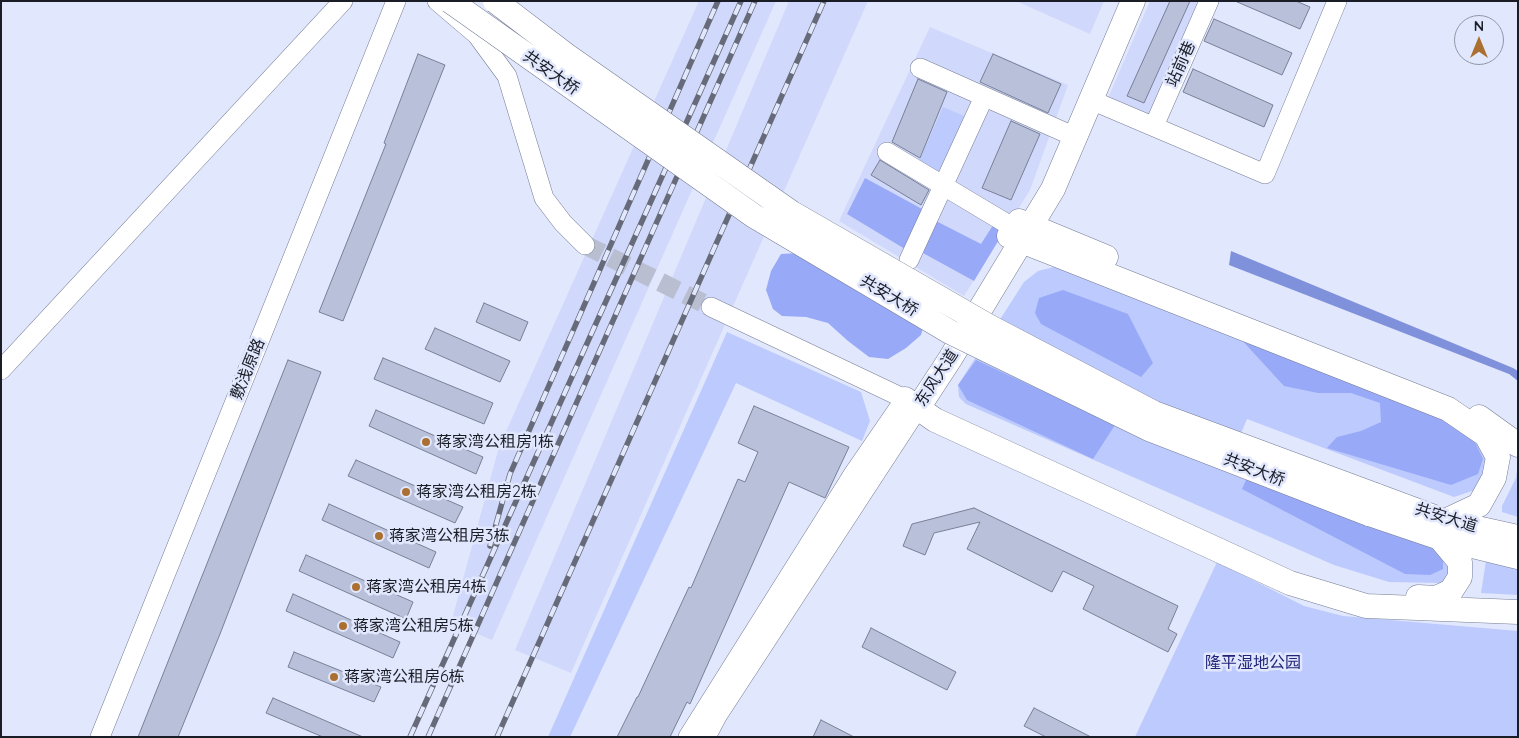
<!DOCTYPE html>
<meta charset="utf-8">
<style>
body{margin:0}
#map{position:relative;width:1519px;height:738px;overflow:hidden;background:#e1e7fc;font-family:Quicksand,sans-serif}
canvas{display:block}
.frame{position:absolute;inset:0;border:2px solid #1a1c26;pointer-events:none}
.north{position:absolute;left:1454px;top:15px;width:50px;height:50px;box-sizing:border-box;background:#e1e7fc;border:1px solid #9196a6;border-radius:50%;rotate:0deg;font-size:14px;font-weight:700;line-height:20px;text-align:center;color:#1a1c26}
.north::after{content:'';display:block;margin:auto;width:18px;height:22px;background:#ab6f31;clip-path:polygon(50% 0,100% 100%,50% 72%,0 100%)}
</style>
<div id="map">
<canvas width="1519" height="738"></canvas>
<div class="frame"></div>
<div class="north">N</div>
</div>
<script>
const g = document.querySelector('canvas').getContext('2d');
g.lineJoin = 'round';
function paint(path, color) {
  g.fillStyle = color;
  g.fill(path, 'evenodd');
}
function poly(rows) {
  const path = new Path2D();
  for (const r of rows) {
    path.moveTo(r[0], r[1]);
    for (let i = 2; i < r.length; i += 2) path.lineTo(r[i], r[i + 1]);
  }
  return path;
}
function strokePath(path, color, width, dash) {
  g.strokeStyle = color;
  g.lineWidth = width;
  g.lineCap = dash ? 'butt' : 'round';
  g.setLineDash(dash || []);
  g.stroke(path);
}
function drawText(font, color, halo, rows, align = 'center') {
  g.font = font + ' Quicksand,"Noto Sans SC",sans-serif';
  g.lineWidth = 5;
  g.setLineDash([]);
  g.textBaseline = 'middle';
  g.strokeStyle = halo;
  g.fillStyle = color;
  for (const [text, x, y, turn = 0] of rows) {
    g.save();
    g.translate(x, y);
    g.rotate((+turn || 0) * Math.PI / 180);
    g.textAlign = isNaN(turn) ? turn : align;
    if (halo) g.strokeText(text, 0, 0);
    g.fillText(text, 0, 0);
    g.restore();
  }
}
paint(poly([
 [699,1,776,1,492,640,451,623,499,447],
 [789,1,868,1,571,673,515,650],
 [1016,1,1104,1,1090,34],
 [1150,1,1204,1,1154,116,1108,98],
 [930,27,1068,85,1030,190,964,296,839,221]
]), '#d0d9fb');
paint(poly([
 [943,107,969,118,944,177,917,166],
 [1058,266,1427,405,1482,447,1488,460,1485,475,1475,490,1454,497,1247,419,1227,467,1448,553,1452,574,1443,583,1389,582,1334,565,966,404,959,397,958,385,1024,282,1038,271],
 [727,332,861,392,870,421,862,441,736,383,570,737,548,737],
 [1518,462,1518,517,1502,512,1502,506,1516,478],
 [1486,561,1518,568,1518,595,1481,593],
 [1217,562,1304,606,1343,616,1518,631,1518,737,1135,737]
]), '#bdcafe');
paint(poly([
 [865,178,924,210,905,249,847,214],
 [936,221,981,244,995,222,1006,228,974,281,923,253],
 [799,253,923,327,921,335,906,348,888,359,869,357,848,341,828,323,806,317,782,316,773,309,766,290,771,271,781,254],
 [1063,290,1128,314,1153,363,1141,377,1041,324,1035,313,1039,298],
 [1239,337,1405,396,1459,427,1475,442,1483,459,1478,474,1451,485,1327,448,1337,437,1361,431,1381,422,1380,403,1351,393,1318,393,1284,386],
 [976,360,1115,425,1093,459,967,400,958,385],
 [1247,478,1433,546,1443,556,1443,569,1430,575,1405,574,1242,489]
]), '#98a9f7');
paint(poly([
 [1231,251,1513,368,1518,371,1518,381,1509,374,1229,265]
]), '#8091dc');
const building = poly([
 [1170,1,1190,1,1144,103,1127,96,1170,1],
 [1235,1,1296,1,1310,7,1300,29,1235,1],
 [1214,19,1292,53,1282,75,1204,41,1214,19],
 [418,54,445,65,343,321,319,312,386,144,384,143,418,54],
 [993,54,1061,84,1048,113,980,82,993,54],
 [1193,69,1273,105,1264,127,1183,92,1193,69],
 [918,79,947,92,920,158,892,142,918,79],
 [1011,121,1040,134,1011,200,982,188,1011,121],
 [880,160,929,190,921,205,871,175,880,160],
 [484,303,528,322,520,341,476,322,484,303],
 [435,328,510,361,500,382,425,349,435,328],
 [383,358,493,403,484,424,374,379,383,358],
 [288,360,321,372,220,634,178,737,138,737,288,360],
 [754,406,849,447,825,498,789,482,690,704,687,702,670,737,617,737,637,697,638,697,689,587,691,588,738,479,745,482,758,452,738,443,754,406],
 [376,410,483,457,476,474,369,426,376,410],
 [356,460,463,507,455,523,348,476,356,460],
 [329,504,436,552,429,568,322,520,329,504],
 [974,508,1178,606,1168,629,1177,634,1168,652,1083,609,1094,586,1063,571,1052,592,967,549,980,522,934,533,925,555,903,546,912,524,974,508],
 [306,555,413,602,406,619,299,571,306,555],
 [293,594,400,642,393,658,286,611,293,594],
 [871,628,956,672,947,690,862,647,871,628],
 [294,652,381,687,374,702,288,667,294,652],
 [273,698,363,737,323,737,266,713,273,698],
 [1034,708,1091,737,1046,737,1024,726,1034,708],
 [821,720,854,737,813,737,821,720]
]);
paint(building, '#b9c0da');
strokePath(building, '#787f97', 1);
strokePath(poly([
 [585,245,711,307]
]), '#b9bed1', 19, [19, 9]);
const minor = poly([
 [437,1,477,35,507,76,544,198,563,223,585,245],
 [920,68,1064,132],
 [1091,100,1265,174,1337,1],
 [1154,126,1209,1],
 [887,152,1014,228],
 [909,260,984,97],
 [1,370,343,1],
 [100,737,396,1],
 [688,737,852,476,905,399,711,307],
 [706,737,717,716,918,408]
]);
const major = poly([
 [1019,221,1106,257],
 [1009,236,1448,409,1486,435,1498,457,1494,478,1479,505,1445,521],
 [905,399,935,420,1290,583,1366,606,1518,612],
 [918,408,950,359,1053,189,1133,1],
 [1479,417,1518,445],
 [1375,495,1445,521,1518,537],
 [1369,514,1440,538,1518,557],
 [1418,597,1436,598,1451,591,1460,577,1460,562,1440,538]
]);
strokePath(minor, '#767d95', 20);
strokePath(major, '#767d95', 25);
strokePath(minor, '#fff', 19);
strokePath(major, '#fff', 24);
const rail = poly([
 [490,546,510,474,718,1],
 [410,737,741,1],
 [428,737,755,1],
 [497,737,824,1]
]);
strokePath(rail, '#676b79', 5.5);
strokePath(rail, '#e1e7fc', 4, [11]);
const majorBridge = poly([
 [450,1,754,216,950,332,1149,429,1369,514],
 [495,1,566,55,792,213,990,327,1154,413,1375,495]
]);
strokePath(majorBridge, '#767d95', 25, []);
strokePath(majorBridge, '#fff', 24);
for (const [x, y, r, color] of [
 [426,442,5,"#ab6f31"],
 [406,492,5,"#ab6f31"],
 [379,536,5,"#ab6f31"],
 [356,587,5,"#ab6f31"],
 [343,626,5,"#ab6f31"],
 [334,677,5,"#ab6f31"]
]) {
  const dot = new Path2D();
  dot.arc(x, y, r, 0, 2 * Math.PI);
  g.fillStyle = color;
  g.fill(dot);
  strokePath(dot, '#e1e7fc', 2);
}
drawText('16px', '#1a1c26', '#e1e7fc', [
 ["站前巷",1181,64,-66],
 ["共安大桥",551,73,35],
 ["共安大桥",889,296,31],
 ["敷浅原路",248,369,-68],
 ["东风大道",937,378,-57],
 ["共安大桥",1254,470,21],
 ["共安大道",1446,518,17]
]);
drawText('16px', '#1a1c26', '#e1e7fc', [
 ["蒋家湾公租房1栋",436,442],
 ["蒋家湾公租房2栋",416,492],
 ["蒋家湾公租房3栋",389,536],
 ["蒋家湾公租房4栋",366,587],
 ["蒋家湾公租房5栋",353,626],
 ["蒋家湾公租房6栋",344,677]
], 'left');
drawText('16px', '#21247a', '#e1e7fc', [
 ["隆平湿地公园",1253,663]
]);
</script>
